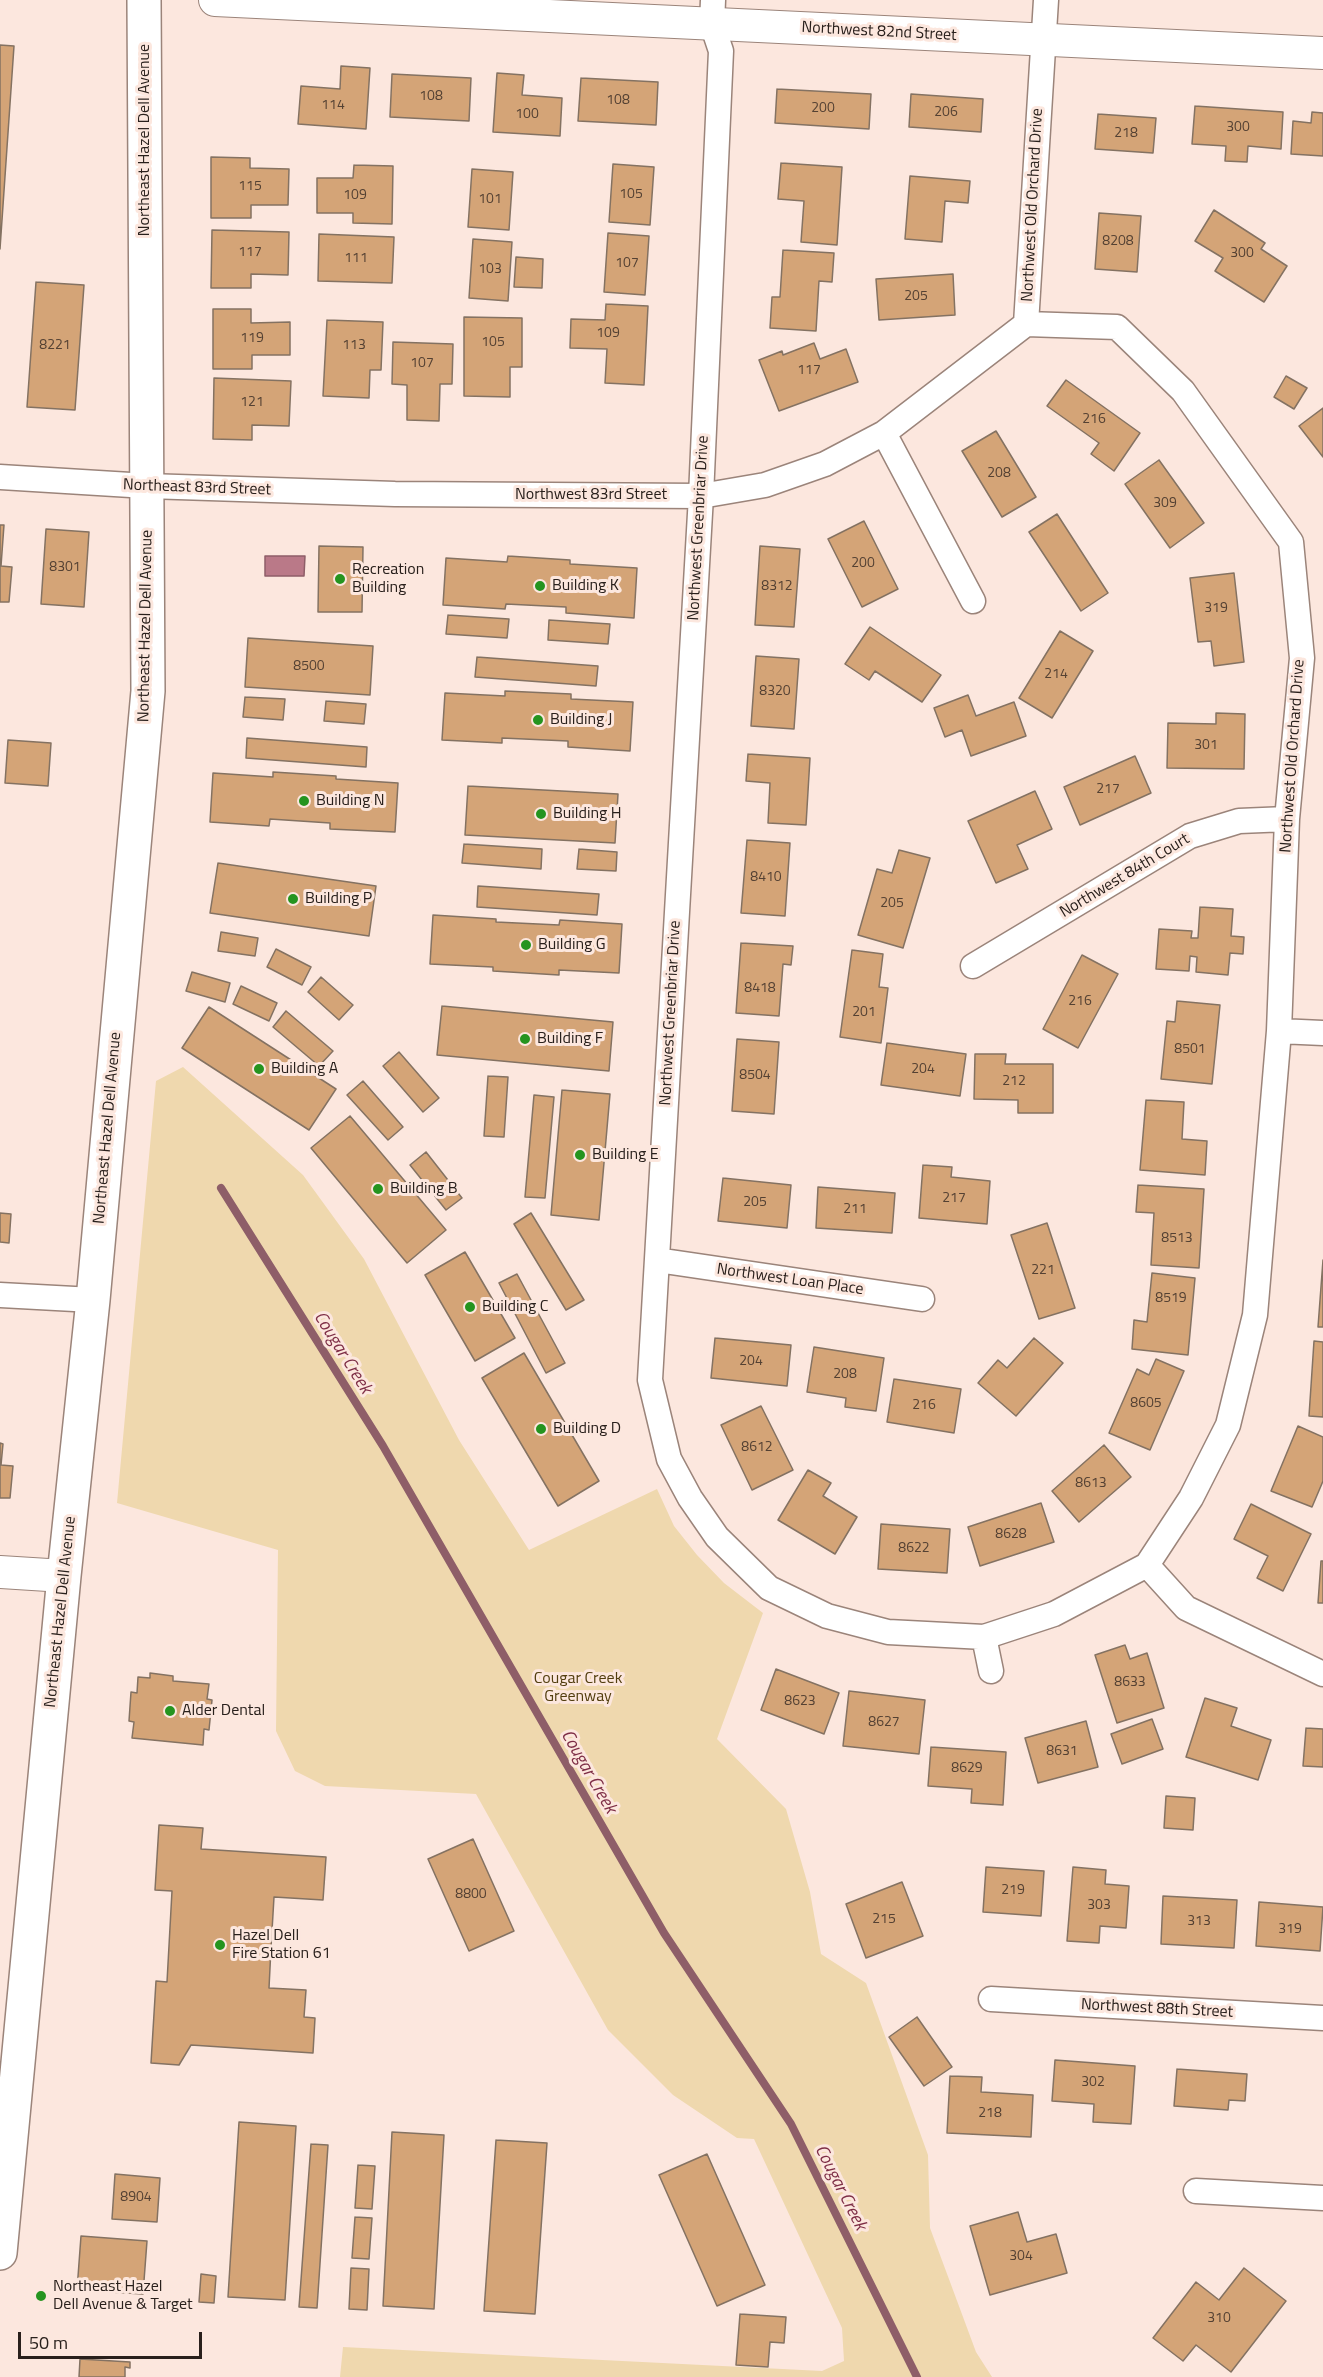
<!DOCTYPE html>
<style>
body{margin:0}
#map{position:relative;width:1323px;height:2377px;overflow:hidden;background:#fce7de;font-family:"Titillium Web",sans-serif}
canvas{display:block}
.scale{position:absolute;left:18px;top:2332px;width:184px;height:27px;box-sizing:border-box;border:3px solid #29201c;border-top:0;padding-left:8px;font-size:18px;line-height:21px;white-space:nowrap;color:#29201c;-webkit-text-stroke:4px #fce7de;paint-order:stroke}
</style>
<div id="map">
<canvas width="1323" height="2377"></canvas>
<div class="scale">50 m</div>
</div>
<script>
const g = document.querySelector('canvas').getContext('2d');
g.lineJoin = 'round';
function paint(path, color) {
  g.fillStyle = color;
  g.fill(path, 'evenodd');
}
function poly(rows) {
  const path = new Path2D();
  for (const r of rows) {
    path.moveTo(r[0], r[1]);
    for (let i = 2; i < r.length; i += 2) path.lineTo(r[i], r[i + 1]);
  }
  return path;
}
function strokePath(path, color, width, dash) {
  g.strokeStyle = color;
  g.lineWidth = width;
  g.lineCap = dash ? 'butt' : 'round';
  g.setLineDash(dash || []);
  g.stroke(path);
}
function drawText(font, color, halo, rows, align = 'center') {
  g.font = font + ' "Titillium Web",sans-serif';
  g.lineWidth = 6;
  g.setLineDash([]);
  g.textBaseline = 'middle';
  g.strokeStyle = halo;
  g.fillStyle = color;
  for (const [text, x, y, turn = 0] of rows) {
    g.save();
    g.translate(x, y);
    g.rotate((+turn || 0) * Math.PI / 180);
    g.textAlign = isNaN(turn) ? turn : align;
    if (halo) g.strokeText(text, 0, 0);
    g.fillText(text, 0, 0);
    g.restore();
  }
}
paint(poly([
 [183,1067,303,1175,364,1259,459,1440,529,1550,657,1489,674,1526,697,1555,724,1583,763,1613,717,1739,786,1809,810,1892,821,1954,866,1983,928,2155,930,2228,976,2352,992,2377,340,2377,343,2347,822,2371,844,2361,842,2328,754,2139,737,2138,673,2095,608,2030,476,1794,325,1786,295,1771,276,1731,278,1550,117,1503,156,1081]
]), '#efd8ae');
const water = poly([
 [265,556,305,556,304,576,265,576,265,556]
]);
paint(water, '#ba7988');
strokePath(water, '#8e5e68', 1.5);
strokePath(poly([
 [221,1188,383,1446,664,1933,791,2124,917,2377]
]), '#8e5e68', 8);
const building = poly([
 [0,45,14,46,0,249,0,45],
 [341,66,370,68,366,129,298,124,301,86,340,89,341,66],
 [497,73,524,75,522,95,562,98,560,136,493,132,497,73],
 [392,74,471,78,469,121,390,117,392,74],
 [581,78,658,82,656,125,578,121,581,78],
 [777,89,871,94,869,129,775,123,777,89],
 [911,94,983,99,981,132,909,127,911,94],
 [1195,106,1283,112,1281,149,1248,146,1247,162,1225,161,1226,146,1192,144,1195,106],
 [1312,112,1323,113,1323,156,1291,154,1293,121,1311,123,1312,112],
 [1098,114,1156,118,1153,153,1095,149,1098,114],
 [211,157,250,158,250,168,289,169,288,205,251,205,251,218,211,218,211,157],
 [781,163,842,167,837,245,801,242,804,201,778,199,781,163],
 [613,164,654,167,650,225,609,222,613,164],
 [354,165,393,166,392,224,353,223,353,213,317,213,317,178,353,178,354,165],
 [472,169,513,172,509,230,468,227,472,169],
 [910,176,970,181,968,203,945,201,942,242,905,239,910,176],
 [1214,210,1265,243,1261,249,1287,266,1264,302,1215,271,1223,258,1195,241,1214,210],
 [1099,213,1141,216,1137,272,1095,269,1099,213],
 [212,230,289,232,288,275,251,274,251,288,211,288,212,230],
 [608,233,649,236,645,295,604,292,608,233],
 [319,234,394,237,392,283,318,281,319,234],
 [473,239,512,242,508,301,469,298,473,239],
 [783,250,834,253,832,282,819,281,816,331,770,328,772,297,780,297,783,250],
 [516,257,543,259,542,288,514,287,516,257],
 [953,274,955,315,879,320,876,279,953,274],
 [36,282,84,285,75,410,27,407,36,282],
 [606,304,648,306,644,385,605,383,607,349,570,348,571,319,605,320,606,304],
 [213,309,251,309,251,323,290,322,290,355,252,355,252,369,213,369,213,309],
 [464,317,522,318,522,367,510,367,510,397,464,396,464,317],
 [327,320,383,322,381,370,370,370,369,398,323,396,327,320],
 [393,342,453,344,452,384,440,384,439,421,407,420,407,385,392,384,393,342],
 [814,343,820,359,846,349,858,382,779,411,759,360,782,351,783,355,814,343],
 [1286,376,1307,388,1294,409,1274,397,1286,376],
 [214,378,291,381,289,426,252,425,252,440,213,439,214,378],
 [1066,380,1140,433,1114,471,1091,454,1099,443,1047,406,1066,380],
 [1323,408,1323,457,1299,426,1323,408],
 [996,431,1036,497,1002,517,962,451,996,431],
 [1159,460,1204,523,1170,548,1125,484,1159,460],
 [1057,514,1108,593,1081,611,1029,532,1057,514],
 [864,521,898,589,862,607,828,539,864,521],
 [0,525,4,525,1,566,12,567,9,602,0,602,0,525],
 [46,529,89,532,84,607,41,604,46,529],
 [319,546,363,547,362,612,318,612,319,546],
 [760,546,800,549,794,627,755,625,760,546],
 [508,556,570,560,570,564,637,568,634,618,566,613,566,607,506,604,505,609,443,605,446,558,507,562,508,556],
 [1234,573,1244,662,1214,666,1211,641,1198,642,1190,578,1234,573],
 [448,615,509,619,507,638,446,634,448,615],
 [549,620,610,624,608,644,548,640,549,620],
 [870,627,941,675,922,702,875,671,869,680,845,664,870,627],
 [1060,631,1093,651,1052,718,1019,698,1060,631],
 [248,638,373,646,370,695,245,687,248,638],
 [756,656,799,659,794,729,751,726,756,656],
 [477,657,598,666,596,686,475,677,477,657],
 [505,691,571,694,571,699,633,702,630,751,568,747,568,741,502,738,502,743,442,740,445,693,505,696,505,691],
 [968,695,976,716,1014,702,1026,736,971,756,962,730,945,737,934,708,968,695],
 [245,697,285,699,283,720,243,717,245,697],
 [326,701,366,704,364,724,324,721,326,701],
 [1216,713,1245,714,1244,769,1167,768,1168,723,1216,724,1216,713],
 [247,738,367,747,366,767,246,758,247,738],
 [8,740,51,743,48,786,5,783,8,740],
 [748,754,810,758,806,825,768,823,770,783,746,781,748,754],
 [1135,756,1151,793,1080,825,1064,787,1135,756],
 [273,772,336,776,336,779,398,783,395,832,330,829,330,823,270,819,269,826,210,822,213,773,273,777,273,772],
 [468,786,618,794,615,843,465,835,468,786],
 [1035,791,1052,829,1017,845,1028,869,996,883,968,821,1035,791],
 [747,840,790,843,785,916,741,913,747,840],
 [464,844,542,849,541,869,462,863,464,844],
 [579,849,617,852,616,871,577,869,579,849],
 [899,850,930,858,903,948,858,935,877,869,892,873,899,850],
 [218,863,376,886,369,936,210,913,218,863],
 [478,886,599,894,597,915,477,907,478,886],
 [1200,907,1233,909,1231,936,1244,937,1243,954,1230,953,1228,975,1196,972,1197,957,1190,956,1189,971,1156,969,1159,929,1192,931,1191,938,1198,938,1200,907],
 [433,915,496,919,496,922,559,925,560,920,622,924,619,973,559,970,559,975,493,971,493,967,430,964,433,915],
 [221,932,258,938,255,956,218,951,221,932],
 [741,943,793,946,791,965,783,964,779,1016,736,1013,741,943],
 [276,949,311,967,302,985,267,967,276,949],
 [852,950,883,954,879,987,888,988,881,1043,840,1037,852,950],
 [1082,955,1118,974,1078,1048,1043,1029,1082,955],
 [192,972,230,983,225,1002,186,991,192,972],
 [321,977,353,1005,339,1020,308,992,321,977],
 [241,986,277,1003,269,1021,233,1004,241,986],
 [1177,1001,1220,1005,1212,1084,1161,1079,1167,1021,1175,1022,1177,1001],
 [442,1006,613,1022,609,1071,437,1055,442,1006],
 [209,1007,336,1089,309,1130,182,1048,209,1007],
 [286,1011,333,1051,319,1066,273,1027,286,1011],
 [737,1039,779,1042,774,1114,732,1111,737,1039],
 [887,1043,966,1054,960,1096,881,1085,887,1043],
 [399,1052,439,1098,423,1112,383,1066,399,1052],
 [975,1054,1006,1054,1005,1064,1053,1064,1053,1113,1018,1113,1018,1100,974,1099,975,1054],
 [488,1076,508,1077,504,1137,484,1136,488,1076],
 [363,1081,403,1127,388,1140,347,1095,363,1081],
 [562,1090,610,1094,599,1220,551,1215,562,1090],
 [534,1095,554,1097,545,1198,525,1197,534,1095],
 [1146,1100,1184,1102,1182,1139,1207,1141,1205,1175,1140,1170,1146,1100],
 [350,1116,446,1230,407,1263,311,1148,350,1116],
 [426,1152,462,1198,446,1210,410,1165,426,1152],
 [923,1165,952,1167,951,1177,990,1181,987,1224,919,1218,923,1165],
 [723,1178,791,1185,787,1228,718,1221,723,1178],
 [1138,1185,1204,1189,1199,1268,1151,1265,1154,1213,1136,1212,1138,1185],
 [818,1187,895,1193,892,1233,816,1228,818,1187],
 [0,1213,11,1214,9,1243,0,1242,0,1213],
 [531,1213,584,1300,566,1310,514,1224,531,1213],
 [1047,1223,1075,1308,1039,1319,1011,1235,1047,1223],
 [465,1252,515,1338,475,1361,425,1275,465,1252],
 [1323,1260,1323,1327,1318,1327,1323,1260],
 [1152,1273,1195,1278,1188,1355,1132,1349,1134,1320,1147,1322,1152,1273],
 [517,1274,565,1363,546,1373,499,1283,517,1274],
 [715,1338,791,1345,787,1386,711,1378,715,1338],
 [1034,1338,1063,1363,1016,1416,978,1383,998,1360,1007,1368,1034,1338],
 [1314,1341,1323,1342,1323,1417,1309,1416,1314,1341],
 [814,1347,884,1358,876,1411,845,1407,846,1398,807,1392,814,1347],
 [524,1353,599,1481,558,1506,482,1378,524,1353],
 [1156,1359,1184,1371,1150,1450,1109,1433,1137,1369,1149,1375,1156,1359],
 [894,1379,961,1389,954,1433,887,1422,894,1379],
 [761,1406,793,1470,752,1490,721,1425,761,1406],
 [1298,1426,1323,1437,1323,1481,1312,1507,1271,1491,1298,1426],
 [0,1443,3,1444,1,1465,13,1466,10,1498,0,1498,0,1443],
 [1104,1445,1131,1477,1079,1522,1052,1491,1104,1445],
 [808,1470,831,1483,823,1496,857,1517,835,1554,778,1520,808,1470],
 [1041,1503,1054,1542,980,1566,968,1527,1041,1503],
 [1251,1504,1311,1534,1283,1591,1257,1578,1268,1556,1234,1539,1251,1504],
 [881,1524,950,1529,947,1573,878,1569,881,1524],
 [1321,1561,1323,1561,1323,1603,1318,1603,1321,1561],
 [1125,1645,1130,1659,1147,1653,1164,1708,1117,1723,1095,1655,1125,1645],
 [776,1669,839,1693,824,1734,761,1710,776,1669],
 [150,1673,173,1676,173,1681,209,1684,207,1699,212,1700,209,1730,204,1729,203,1745,132,1738,134,1722,129,1721,131,1692,137,1693,138,1677,150,1678,150,1673],
 [849,1691,925,1700,919,1754,843,1746,849,1691],
 [1205,1698,1237,1708,1231,1726,1271,1740,1258,1780,1186,1757,1205,1698],
 [1152,1719,1163,1749,1122,1764,1111,1734,1152,1719],
 [1086,1721,1098,1767,1038,1783,1025,1738,1086,1721],
 [1306,1728,1323,1729,1323,1767,1303,1766,1306,1728],
 [931,1747,1006,1752,1003,1805,971,1803,972,1789,928,1786,931,1747],
 [1166,1796,1195,1798,1193,1830,1164,1828,1166,1796],
 [159,1825,203,1828,201,1849,326,1857,323,1900,274,1897,271,1948,269,1988,306,1990,304,2017,315,2018,313,2053,191,2045,179,2065,151,2063,156,1981,167,1982,172,1891,155,1890,159,1825],
 [473,1839,514,1931,469,1951,428,1859,473,1839],
 [986,1867,1044,1871,1041,1916,983,1912,986,1867],
 [1073,1867,1106,1870,1105,1884,1129,1886,1126,1928,1100,1926,1099,1943,1067,1941,1073,1867],
 [902,1882,923,1936,866,1958,846,1904,902,1882],
 [1163,1896,1237,1900,1234,1948,1161,1944,1163,1896],
 [1259,1902,1323,1907,1320,1951,1256,1946,1259,1902],
 [917,2017,952,2067,924,2086,889,2037,917,2017],
 [1055,2060,1135,2066,1131,2124,1093,2122,1094,2104,1052,2101,1055,2060],
 [1177,2069,1247,2074,1245,2101,1229,2100,1228,2110,1174,2106,1177,2069],
 [950,2076,982,2077,981,2092,1033,2095,1031,2137,947,2133,950,2076],
 [239,2122,296,2126,285,2300,228,2297,239,2122],
 [392,2132,444,2135,434,2309,383,2306,392,2132],
 [496,2140,547,2143,535,2314,484,2311,496,2140],
 [311,2144,328,2145,317,2308,299,2307,311,2144],
 [707,2154,765,2285,717,2306,659,2175,707,2154],
 [358,2165,375,2166,372,2209,355,2208,358,2165],
 [115,2174,160,2178,157,2222,112,2219,115,2174],
 [1018,2212,1027,2242,1056,2234,1067,2273,990,2295,970,2226,1018,2212],
 [355,2217,372,2218,369,2259,352,2258,355,2217],
 [81,2236,147,2241,143,2294,77,2290,81,2236],
 [351,2268,369,2269,367,2310,349,2309,351,2268],
 [1244,2268,1286,2301,1231,2372,1196,2345,1183,2361,1153,2338,1196,2282,1219,2300,1244,2268],
 [201,2274,216,2276,214,2303,199,2302,201,2274],
 [740,2314,786,2317,784,2343,770,2342,768,2367,736,2365,740,2314],
 [80,2359,130,2362,130,2368,125,2367,125,2377,79,2377,80,2359]
]);
paint(building, '#d4a477');
strokePath(building, '#847262', 1.5);
const minor = poly([
 [713,0,712,24,721,51,701,496,650,1380,669,1459,690,1498,717,1537,769,1588,827,1616,888,1632,984,1637,1054,1614,1147,1565,1191,1498,1228,1425,1255,1315,1279,1031,1287,819,1302,658,1291,542,1183,391,1117,327,1026,324,1046,0],
 [884,433,973,601],
 [0,477,147,486,395,494,701,496,765,485,825,464,884,433,1026,324],
 [973,966,1190,836,1239,821,1287,819],
 [1279,1031,1323,1033],
 [657,1260,922,1299],
 [0,1295,93,1300],
 [1147,1565,1186,1608,1323,1674],
 [984,1637,991,1671],
 [991,1999,1323,2018],
 [1196,2191,1323,2198]
]);
const tertiary = poly([
 [215,0,1323,53],
 [0,1572,64,1576]
]);
const secondary = poly([
 [0,2253,64,1576,93,1300,148,691,144,0]
]);
strokePath(minor, '#9b847a', 27);
strokePath(tertiary, '#9b847a', 34);
strokePath(secondary, '#9b847a', 36);
strokePath(minor, '#fff', 24);
strokePath(tertiary, '#fff', 32);
strokePath(secondary, '#fff', 33);
for (const [x, y, r, color] of [
 [340,579,6,"#25941f"],
 [540,586,6,"#25941f"],
 [538,720,6,"#25941f"],
 [304,801,6,"#25941f"],
 [541,814,6,"#25941f"],
 [293,899,6,"#25941f"],
 [526,945,6,"#25941f"],
 [525,1039,6,"#25941f"],
 [259,1069,6,"#25941f"],
 [580,1155,6,"#25941f"],
 [378,1189,6,"#25941f"],
 [470,1307,6,"#25941f"],
 [541,1429,6,"#25941f"],
 [170,1711,6,"#25941f"],
 [220,1945,6,"#25941f"],
 [41,2296,6,"#25941f"]
]) {
  const dot = new Path2D();
  dot.arc(x, y, r, 0, 2 * Math.PI);
  g.fillStyle = color;
  g.fill(dot);
  strokePath(dot, '#fce7de', 2);
}
drawText('14px', '#544133', null, [
 ["108",431,97],
 ["108",618,101],
 ["114",333,106],
 ["200",823,109],
 ["206",946,113],
 ["100",527,115],
 ["300",1238,128],
 ["218",1126,134],
 ["115",250,187],
 ["105",631,195],
 ["109",355,196],
 ["101",490,200],
 ["8208",1118,242],
 ["117",250,253],
 ["300",1242,254],
 ["111",356,259],
 ["107",627,264],
 ["103",490,270],
 ["205",916,297],
 ["109",608,334],
 ["119",252,339],
 ["105",493,343],
 ["8221",55,346],
 ["113",354,346],
 ["107",422,364],
 ["117",809,371],
 ["121",252,403],
 ["216",1094,420],
 ["208",999,474],
 ["309",1165,504],
 ["200",863,564],
 ["8301",65,568],
 ["8312",777,587],
 ["319",1216,609],
 ["8500",309,667],
 ["214",1056,675],
 ["8320",775,692],
 ["301",1206,746],
 ["217",1108,790],
 ["8410",766,878],
 ["205",892,904],
 ["8418",760,989],
 ["216",1080,1002],
 ["201",864,1013],
 ["8501",1190,1050],
 ["204",923,1070],
 ["8504",755,1076],
 ["212",1014,1082],
 ["217",954,1199],
 ["205",755,1203],
 ["211",855,1210],
 ["8513",1177,1239],
 ["221",1043,1271],
 ["8519",1171,1299],
 ["204",751,1362],
 ["208",845,1375],
 ["8605",1146,1404],
 ["216",924,1406],
 ["8612",757,1448],
 ["8613",1091,1484],
 ["8628",1011,1535],
 ["8622",914,1549],
 ["8633",1130,1683],
 ["8623",800,1702],
 ["8627",884,1723],
 ["8631",1062,1752],
 ["8629",967,1769],
 ["219",1013,1891],
 ["8800",471,1895],
 ["303",1099,1906],
 ["215",884,1920],
 ["313",1199,1922],
 ["319",1290,1930],
 ["302",1093,2083],
 ["218",990,2114],
 ["8904",136,2198],
 ["304",1021,2257],
 ["310",1219,2319]
]);
drawText('16px', '#29201c', '#fce7de', [
 ["Northwest 82nd Street",879,32,3],
 ["Northeast Hazel Dell Avenue",145,140,-90],
 ["Northwest Old Orchard Drive",1033,205,-87],
 ["Northeast 83rd Street",197,488,2],
 ["Northwest 83rd Street",591,495],
 ["Northwest Greenbriar Drive",699,528,-87],
 ["Northeast Hazel Dell Avenue",146,626,-89],
 ["Northwest Old Orchard Drive",1293,756,-86],
 ["Northwest 84th Court",1125,876,-31],
 ["Northwest Greenbriar Drive",671,1013,-87],
 ["Northeast Hazel Dell Avenue",108,1128,-85],
 ["Northwest Loan Place",790,1280,8],
 ["Northeast Hazel Dell Avenue",61,1612,-84],
 ["Northwest 88th Street",1157,2009,3]
]);
drawText('16px', '#29201c', '#fce7de', [
 ["Recreation",352,570],
 ["Building",352,588],
 ["Building K",552,586],
 ["Building J",550,720],
 ["Building N",316,801],
 ["Building H",553,814],
 ["Building P",305,899],
 ["Building G",538,945],
 ["Building F",537,1039],
 ["Building A",271,1069],
 ["Building E",592,1155],
 ["Building B",390,1189],
 ["Building C",482,1307],
 ["Building D",553,1429],
 ["Alder Dental",182,1711],
 ["Hazel Dell",232,1936],
 ["Fire Station 61",232,1954],
 ["Northeast Hazel",53,2287],
 ["Dell Avenue & Target",53,2305]
], 'left');
drawText('16px', '#523e0f', '#fce7de', [
 ["Cougar Creek",578,1679],
 ["Greenway",578,1697]
]);
drawText('italic 18px', '#7e2e46', '#fce7de', [
 ["Cougar Creek",342,1353,58],
 ["Cougar Creek",588,1772,60],
 ["Cougar Creek",840,2188,63]
]);
</script>
